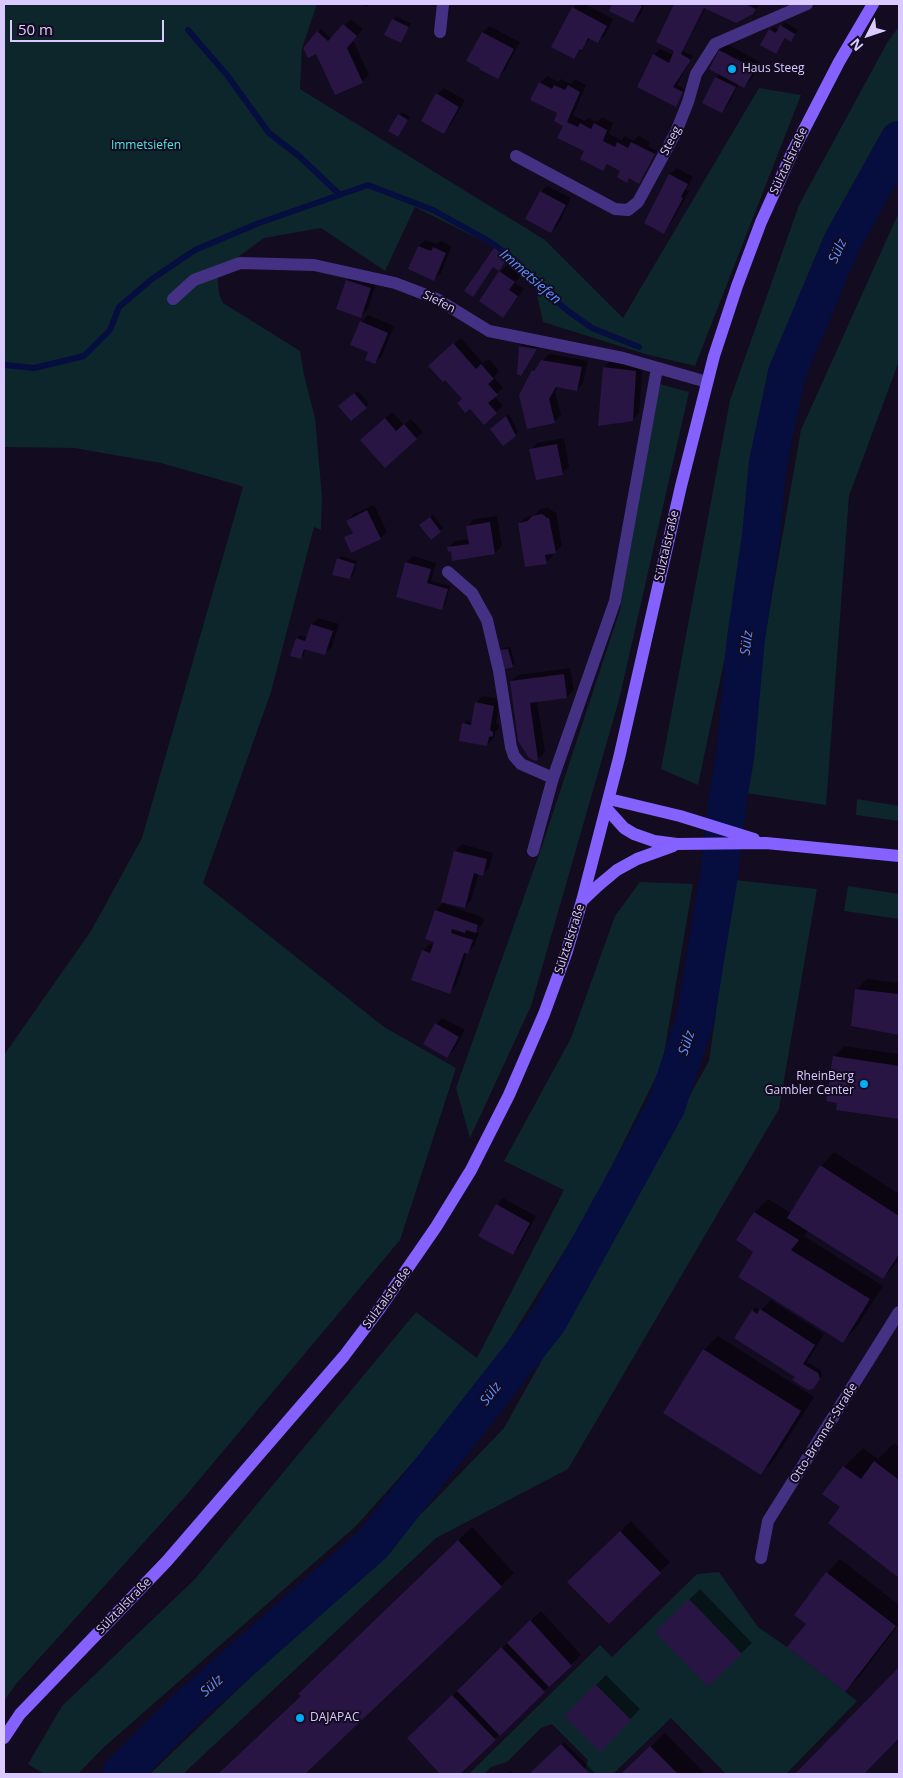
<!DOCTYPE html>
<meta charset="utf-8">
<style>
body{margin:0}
#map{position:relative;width:903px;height:1778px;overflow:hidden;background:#130b20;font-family:"Open Sans",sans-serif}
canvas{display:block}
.frame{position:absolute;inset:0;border:5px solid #dbcaff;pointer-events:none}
.north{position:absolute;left:843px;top:10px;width:50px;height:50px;-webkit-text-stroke:4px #130b20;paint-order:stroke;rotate:229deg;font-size:14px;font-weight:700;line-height:20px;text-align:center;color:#dbcaff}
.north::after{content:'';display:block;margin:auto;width:18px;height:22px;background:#dbcaff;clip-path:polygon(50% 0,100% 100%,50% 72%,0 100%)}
.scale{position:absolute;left:10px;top:20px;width:154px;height:22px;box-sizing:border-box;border:2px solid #dbcaff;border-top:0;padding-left:6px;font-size:15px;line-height:18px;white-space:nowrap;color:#dbcaff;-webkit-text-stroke:4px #130b20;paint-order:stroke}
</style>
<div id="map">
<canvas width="903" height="1778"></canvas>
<div class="frame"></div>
<div class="north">N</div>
<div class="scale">50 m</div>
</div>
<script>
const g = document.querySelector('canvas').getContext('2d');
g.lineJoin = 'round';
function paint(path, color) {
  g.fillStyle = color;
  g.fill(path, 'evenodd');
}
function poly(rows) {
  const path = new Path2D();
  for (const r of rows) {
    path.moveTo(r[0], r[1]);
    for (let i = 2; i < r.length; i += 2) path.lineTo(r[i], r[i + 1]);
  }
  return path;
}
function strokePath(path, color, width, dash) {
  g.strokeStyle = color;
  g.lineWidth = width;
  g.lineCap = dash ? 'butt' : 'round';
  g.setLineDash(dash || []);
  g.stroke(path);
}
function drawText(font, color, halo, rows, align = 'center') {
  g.font = font + ' "Open Sans",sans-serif';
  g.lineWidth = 4;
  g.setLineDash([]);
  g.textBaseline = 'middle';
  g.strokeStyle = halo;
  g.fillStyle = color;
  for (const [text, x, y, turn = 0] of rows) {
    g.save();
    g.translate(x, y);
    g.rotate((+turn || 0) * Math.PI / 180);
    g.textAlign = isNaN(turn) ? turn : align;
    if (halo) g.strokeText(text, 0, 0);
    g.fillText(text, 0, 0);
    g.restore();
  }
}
paint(poly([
 [4,4,317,4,302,48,300,89,545,240,623,318,759,88,801,95,695,366,645,354,543,322,535,286,507,256,493,246,415,207,385,271,321,228,264,238,217,272,219,294,223,303,300,351,304,375,315,418,322,497,321,530,314,527,271,692,203,883,384,1027,456,1068,400,1240,183,1499,16,1684,4,1701,4,1055,91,931,142,838,243,487,238,485,161,463,74,448,4,447],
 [899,26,899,128,830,262,762,481,698,785,661,769,730,400,799,205,887,43],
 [899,212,899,361,849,496,826,805,739,792,772,595,801,430],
 [656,383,689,392,619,700,531,1006,470,1138,456,1088,541,849,620,610],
 [857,799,899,806,899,821,856,815],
 [735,880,817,889,779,1109,568,1469,436,1538,183,1774,150,1774,429,1506,504,1428,709,1061],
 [640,882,693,884,662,1065,591,1208,480,1387,356,1526,103,1748,78,1774,44,1774,28,1764,62,1706,195,1579,416,1312,477,1358,564,1190,504,1161,571,1038,615,916],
 [848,886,899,894,899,919,844,911],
 [719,1572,758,1627,787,1647,857,1701,786,1774,726,1774,671,1718,613,1774,590,1774,585,1769,588,1760,552,1724,541,1728,507,1762,491,1767,484,1774,469,1774,600,1645,612,1657,697,1574]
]), '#0d262b');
paint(poly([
 [360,4,370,4,367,7],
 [577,4,584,4,613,19,605,35,598,42,590,38,574,58,573,8],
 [614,4,645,4,640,15,633,22,610,10],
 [675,4,761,4,752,13,706,7,683,51,693,56,677,85,685,89,675,105,654,55,660,49,673,55,675,50,657,41],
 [396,16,411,24,403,38,386,34],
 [351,19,363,29,353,40,369,75,362,81,336,93,317,53,305,48,321,29,331,39],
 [784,22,798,30,791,40,786,37,779,49,770,30,773,27,779,30],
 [489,26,520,42,505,70,498,77,468,60,483,32],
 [727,44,760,62,751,80,744,86,739,84,728,105,722,112,704,103,716,77,720,73,710,68,720,50],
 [547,76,558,82,561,79,571,84,575,79,586,85,573,115,585,121,588,118,597,122,602,117,613,123,609,134,621,140,625,136,633,141,639,136,650,142,648,146,657,151,639,182,630,177,626,181,622,170,609,163,603,169,585,151,565,125,540,83],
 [444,88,465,100,450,126,443,132,437,94],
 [402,112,410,117,400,132,399,115],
 [677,168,693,177,686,190,689,191,674,218,664,233,649,214,670,174],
 [547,186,571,198,558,225,551,231,541,192],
 [425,240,437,244,441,241,452,246,441,273,434,279,419,246],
 [498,246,510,255,502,267,494,266,476,292,495,249],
 [507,265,521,275,515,283,524,289,503,316,500,272],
 [354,274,377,282,367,310,361,316,347,280],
 [368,315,394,326,382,356,375,362,370,352,361,322],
 [461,338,483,363,489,359,499,371,494,377,503,388,494,396,503,406,496,412,463,399,436,359],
 [523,343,539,346,521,375,520,346],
 [549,354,588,361,583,383,577,390,558,386,555,392,561,415,554,422,533,371],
 [611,360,643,364,639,413,632,420,599,424,604,367],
 [358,391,369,404,366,407,343,403],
 [392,412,404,425,411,419,423,432,416,438,369,434],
 [509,414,518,432,515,435,494,426],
 [564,438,569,467,562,473,531,450,537,443],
 [374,505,387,532,381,538,345,537,353,532,348,521,354,514],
 [549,508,554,512,556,512,562,546,555,552,552,553,553,556,546,562,519,523,526,517,535,515,540,509],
 [433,515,443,528,431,538,424,522],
 [497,516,502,546,495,553,453,559,452,550,448,548,455,541,470,539,468,526,474,519],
 [341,556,357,561,353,575,350,578,338,559],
 [413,556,436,563,431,581,450,586,445,605,442,608,406,563],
 [318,618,339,624,332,647,325,654,305,648,304,655,301,658,292,655,297,638,300,635,308,638,312,625],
 [510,647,515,663,512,666,500,651,503,648],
 [570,668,574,690,567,697,537,701,545,752,538,759,530,757,511,681,518,675],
 [482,696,500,699,496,723,499,725,499,728,495,732,494,738,487,745,464,724,467,721,472,722,476,703],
 [462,844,493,853,489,868,483,874,479,873,471,900,465,907,442,901,456,851],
 [443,903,484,918,482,925,475,932,479,933,474,946,467,953,456,985,449,992,423,951,430,944,434,946,435,942,427,939,436,910],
 [867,979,899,983,899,1034,852,1025,857,989],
 [442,1018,465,1030,454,1050,447,1056,436,1024],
 [844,1046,899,1054,899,1118,837,1109,838,1102,834,1057],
 [834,1152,899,1194,899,1260,883,1278,808,1230,804,1236,883,1286,856,1328,843,1341,755,1251,737,1240,755,1212,768,1199,791,1213,821,1166],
 [503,1198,536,1216,519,1247,512,1253,497,1205],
 [771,1300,824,1334,807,1362,821,1370,822,1375,816,1384,796,1376,736,1337,753,1310,756,1307,760,1311],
 [718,1336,814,1397,774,1460,761,1473,665,1412,704,1350],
 [894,1443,899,1447,899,1576,830,1523,842,1507,824,1493,844,1467,863,1448,878,1459],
 [631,1521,670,1562,609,1622,569,1582],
 [472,1527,514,1573,501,1586,303,1774,219,1774,302,1696,313,1680],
 [840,1559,899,1605,899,1624,859,1677,845,1690,827,1573],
 [700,1589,752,1643,708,1685,656,1632],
 [541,1611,581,1655,458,1774,442,1774,408,1738],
 [899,1669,899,1737,863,1774,797,1774],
 [606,1675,640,1709,600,1750,565,1716],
 [665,1733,705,1774,623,1774],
 [564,1742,596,1774,530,1774,562,1744],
 [510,1771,513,1774,506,1774]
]), '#0007');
strokePath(poly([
 [188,30,227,75,269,133,299,156,340,195],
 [4,365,34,368,84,356,110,330,119,307,152,279,195,250,259,223,368,185,433,210,489,241,508,255,519,270,568,311,592,328,639,347]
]), '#050e3f', 6);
strokePath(poly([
 [121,1774,187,1708,373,1544,548,1321,666,1107,695,1020,719,875,728,798,735,758,746,638,761,536,768,462,787,373,842,242,899,140]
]), '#050e3f', 38);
paint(poly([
 [612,4,636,4,642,6,633,23,609,11],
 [674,4,745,4,756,9,753,14,736,23,704,8,681,54,691,60,673,87,683,92,676,107,637,87,653,54,669,63,674,51,656,42],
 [572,7,607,26,598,43,588,38,582,50,580,49,574,59,551,47],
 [392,19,409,27,401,43,384,35],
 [343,24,357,36,347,48,363,83,335,95,316,54,308,58,303,48,317,31,328,41],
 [780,25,795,34,791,42,785,38,776,54,760,45,769,29,776,33],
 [482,32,514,49,498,79,479,69,480,68,466,61],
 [719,50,755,69,744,88,709,69],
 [715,77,736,87,722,113,702,103],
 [539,82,552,89,554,85,565,90,568,85,580,92,567,122,578,127,580,123,591,129,594,123,607,130,603,141,615,147,617,142,628,148,631,142,655,154,639,184,629,178,627,183,617,177,620,171,607,164,603,171,580,159,584,151,557,138,563,126,554,121,557,113,530,100],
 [436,93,459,107,444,134,421,121],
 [398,114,408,120,398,137,388,131],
 [669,174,688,184,681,197,683,198,664,234,644,223],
 [540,191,566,205,551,233,525,219],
 [418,246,431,251,433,247,446,253,434,281,408,269],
 [494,248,508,258,499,271,515,282,509,290,518,296,503,318,479,301,499,271,493,267,473,297,464,291],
 [346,280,371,288,361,318,336,309],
 [360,321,388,333,375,364,365,360,368,352,350,345],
 [453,343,476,369,481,364,494,379,488,384,498,395,488,403,497,413,484,425,470,409,465,413,457,403,462,399,445,380,443,382,428,366],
 [519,346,537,349,521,376,517,374],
 [541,360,582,367,577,391,556,387,549,399,555,423,527,429,519,395,532,370,534,371],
 [603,367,636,371,633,421,598,426],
 [354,393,367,408,351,421,338,406],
 [506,416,516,436,503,446,490,429],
 [385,418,396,431,404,424,417,439,385,468,360,440],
 [557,444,563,475,536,480,529,449],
 [367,510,381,539,351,553,344,537,353,533,346,521],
 [542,514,547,518,549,518,556,553,545,555,547,564,525,567,518,523,528,521,532,516],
 [430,517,441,532,431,540,419,525],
 [490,522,495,554,452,561,451,551,448,552,447,547,469,544,466,526],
 [337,558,355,564,350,579,332,575],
 [405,562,431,569,427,583,448,589,442,610,396,597],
 [311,624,333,631,325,655,304,649,301,659,290,656,296,638,305,641],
 [508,649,513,667,502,670,498,650],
 [564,674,567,698,530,703,538,760,536,761,529,758,518,741,510,681],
 [475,702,494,706,490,730,493,732,493,736,489,737,487,746,459,741,462,723,471,725],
 [454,851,487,859,483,876,474,873,465,908,441,902],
 [435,910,478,925,476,933,466,930,465,933,452,929,451,933,473,940,468,954,464,953,450,994,411,980,422,950,430,953,434,942,425,939],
 [855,989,899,994,899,1035,851,1026],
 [435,1023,459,1037,447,1058,423,1044],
 [833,1056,899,1066,899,1119,836,1110,837,1103,826,1101],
 [820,1165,899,1216,899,1254,883,1279,787,1218],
 [496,1204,530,1223,513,1255,478,1236],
 [754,1212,799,1240,791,1250,870,1299,843,1343,738,1277,753,1252,736,1240],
 [760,1309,815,1345,803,1364,818,1373,820,1379,813,1389,808,1390,792,1380,795,1377,734,1338,752,1310,757,1314],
 [703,1349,801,1411,761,1475,663,1413],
 [874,1461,899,1480,899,1578,828,1523,840,1507,822,1494,843,1466,861,1479],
 [620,1531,661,1573,609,1624,567,1582],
 [458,1540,502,1587,305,1774,218,1774,301,1696,298,1694],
 [826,1572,896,1626,845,1692,787,1647,806,1624,794,1615],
 [689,1599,742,1654,708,1687,655,1632],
 [530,1620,572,1666,549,1687,507,1643],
 [501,1647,545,1692,500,1736,457,1691],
 [899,1667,899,1738,864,1774,795,1774],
 [595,1684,631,1720,600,1752,564,1716],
 [452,1695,496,1740,460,1774,440,1774,407,1738],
 [561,1744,590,1774,529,1774,551,1753],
 [650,1746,678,1774,621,1774]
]), '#281543');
strokePath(poly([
 [440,32,443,4],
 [516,156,615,209,628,210,638,202,676,132,688,102,696,74,715,44,807,4],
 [173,299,194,280,240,263,314,265,395,283,437,299,489,331,623,358,707,382],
 [448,572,472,593,487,620,499,671,511,747,514,756,521,764,553,778],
 [533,851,553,778,615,601,657,368],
 [761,1558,768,1521,899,1312]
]), '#453184', 12);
strokePath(poly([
 [609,799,680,816,754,839],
 [606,808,624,828,634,834,654,841,677,844,766,843,899,856],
 [582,901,599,885,617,870,637,859,673,846],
 [4,1738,20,1714,167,1561,344,1356,378,1311,436,1227,471,1170,509,1095,544,1014,566,954,582,901,619,758,681,486,714,356,737,286,761,222,793,151,839,62,873,4]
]), '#8561ff', 12);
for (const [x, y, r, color] of [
 [732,69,5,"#00acf5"],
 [864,1084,5,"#00acf5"],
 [300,1718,5,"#00acf5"]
]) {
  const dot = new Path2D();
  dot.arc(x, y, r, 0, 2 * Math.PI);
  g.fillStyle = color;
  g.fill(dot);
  strokePath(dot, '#130b20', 2);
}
drawText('12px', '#dbcaff', '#130b20', [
 ["Haus Steeg",742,69],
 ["RheinBerg",854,1077,"right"],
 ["Gambler Center",854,1091,"right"],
 ["DAJAPAC",310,1718]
], 'left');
drawText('12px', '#dbcaff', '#130b20', [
 ["Steeg",671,141,-63],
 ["Sülztalstraße",789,161,-65],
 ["Siefen",439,302,27],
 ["Sülztalstraße",667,546,-77],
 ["Sülztalstraße",570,939,-72],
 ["Sülztalstraße",387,1298,-54],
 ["Otto-Brenner-Straße",824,1433,-58],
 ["Sülztalstraße",124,1606,-46]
]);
drawText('12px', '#4ce9e1', '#130b20', [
 ["Immetsiefen",146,146]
]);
drawText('italic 14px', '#5890ff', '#130b20', [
 ["Sülz",838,251,-66],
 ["Immetsiefen",530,277,41],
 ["Sülz",747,643,-83],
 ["Sülz",687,1043,-72],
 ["Sülz",491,1394,-52],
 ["Sülz",212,1686,-41]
]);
</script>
